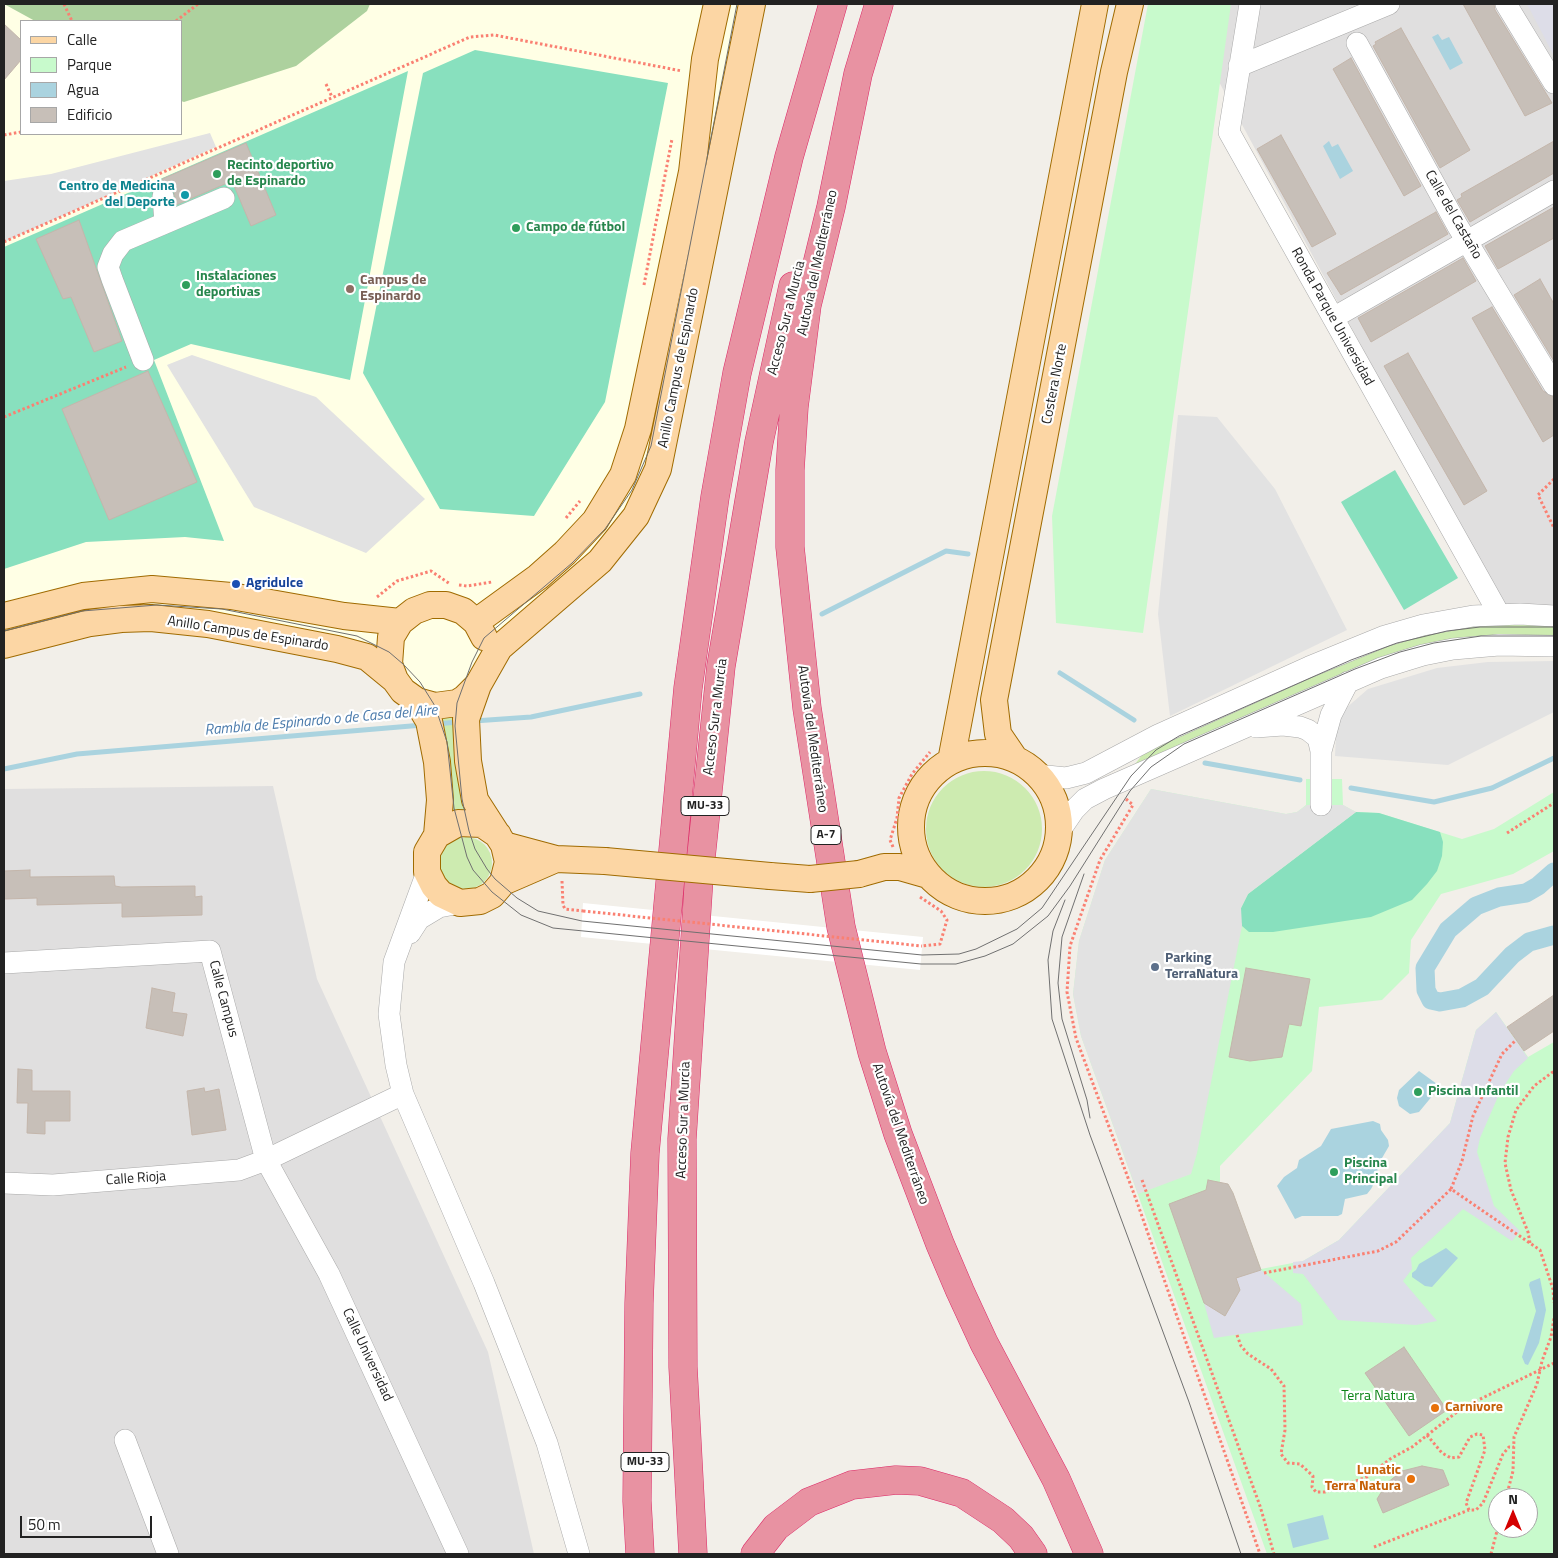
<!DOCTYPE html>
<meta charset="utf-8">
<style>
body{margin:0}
#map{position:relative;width:1558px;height:1558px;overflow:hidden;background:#f2efe9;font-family:"Titillium Web",sans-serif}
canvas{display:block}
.frame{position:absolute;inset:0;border:5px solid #222;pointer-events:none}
.legend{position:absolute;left:20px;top:20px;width:162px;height:115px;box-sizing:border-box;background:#fff;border:1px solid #a7a7a7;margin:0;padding:6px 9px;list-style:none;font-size:15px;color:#222}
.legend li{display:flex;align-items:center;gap:10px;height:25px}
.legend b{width:25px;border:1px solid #a7a7a7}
.north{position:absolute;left:1488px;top:1488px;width:50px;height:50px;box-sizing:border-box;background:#fff;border:1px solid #a7a7a7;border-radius:50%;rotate:0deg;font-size:14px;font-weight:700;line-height:20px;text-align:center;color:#222}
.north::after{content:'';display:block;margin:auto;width:18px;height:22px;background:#d40000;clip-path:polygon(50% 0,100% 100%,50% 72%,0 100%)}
.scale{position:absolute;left:20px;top:1516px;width:132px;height:22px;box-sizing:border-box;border:2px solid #222;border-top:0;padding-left:6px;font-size:15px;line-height:18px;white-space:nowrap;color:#222;-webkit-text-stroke:4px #fff;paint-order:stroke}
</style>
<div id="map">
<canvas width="1558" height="1558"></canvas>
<div class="frame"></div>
<ul class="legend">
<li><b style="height:6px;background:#fcd6a4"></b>Calle</li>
<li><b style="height:14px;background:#c8facc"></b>Parque</li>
<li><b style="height:14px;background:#aad3df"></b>Agua</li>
<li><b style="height:14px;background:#c7bfb8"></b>Edificio</li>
</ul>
<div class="north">N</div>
<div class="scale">50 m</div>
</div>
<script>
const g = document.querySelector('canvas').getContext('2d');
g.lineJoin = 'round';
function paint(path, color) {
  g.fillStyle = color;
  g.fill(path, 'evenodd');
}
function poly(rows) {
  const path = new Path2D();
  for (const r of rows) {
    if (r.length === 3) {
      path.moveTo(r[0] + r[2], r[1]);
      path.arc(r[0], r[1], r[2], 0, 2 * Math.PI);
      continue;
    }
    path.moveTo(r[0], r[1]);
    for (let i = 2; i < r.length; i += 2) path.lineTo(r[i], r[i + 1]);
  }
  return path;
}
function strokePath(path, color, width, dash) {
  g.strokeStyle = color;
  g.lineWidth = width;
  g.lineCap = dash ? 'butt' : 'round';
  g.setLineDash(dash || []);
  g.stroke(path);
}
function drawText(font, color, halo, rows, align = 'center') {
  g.font = font + ' "Titillium Web",sans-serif';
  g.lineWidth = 4.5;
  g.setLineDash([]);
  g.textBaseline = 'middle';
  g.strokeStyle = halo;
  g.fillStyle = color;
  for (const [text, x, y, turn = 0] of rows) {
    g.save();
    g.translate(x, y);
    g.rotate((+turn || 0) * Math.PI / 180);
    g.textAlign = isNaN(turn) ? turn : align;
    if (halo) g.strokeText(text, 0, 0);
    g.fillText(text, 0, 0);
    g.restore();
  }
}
paint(poly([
 [1229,4,1554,4,1554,611,1503,609,1218,80],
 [273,786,317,979,488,1352,534,1554,4,1554,4,789]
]), '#e0dfdf');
paint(poly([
 [4,4,752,4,636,516,486,670,435,706,367,657,151,618,4,645],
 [21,21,181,21,181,134,21,134]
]), '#ffffe5');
paint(poly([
 [1554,621,1554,642,1457,644,1129,772,1142,755,1185,727,1436,627],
 [462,708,471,812,448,815,431,711],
 [984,829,58],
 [466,863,26]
]), '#cdebb0');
paint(poly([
 [4,4,370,4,367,11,296,66,184,102,181,101,181,21,35,21]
]), '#add19e');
paint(poly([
 [1148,4,1231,4,1143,633,1056,623,1052,516],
 [1306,779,1342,779,1343,805,1356,812,1379,813,1462,839,1494,829,1554,792,1554,851,1513,874,1441,894,1411,940,1409,973,1382,1000,1319,1007,1312,1071,1220,1166,1220,1183,1228,1184,1233,1193,1261,1269,1303,1261,1339,1240,1450,1123,1476,1030,1496,1012,1528,1057,1554,1042,1554,1554,1267,1554,1081,1036,1073,994,1079,941,1105,860,1151,789,1286,814,1297,812,1306,805],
 [1498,1498,1528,1498,1528,1528,1498,1528]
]), '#c8facc');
paint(poly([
 [475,50,668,83,605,402,534,516,440,509,363,373,423,73],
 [408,71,350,380,191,344,154,360,224,541,185,537,86,542,4,569,4,247],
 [1395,470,1458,578,1404,610,1341,502],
 [1356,812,1379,813,1440,832,1443,842,1442,856,1437,871,1427,884,1412,900,1371,917,1273,932,1249,932,1242,926,1240,919,1241,908,1248,894]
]), '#88e0be');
paint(poly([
 [210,133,216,147,4,242,4,181,51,174],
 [192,355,316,397,425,499,366,553,254,507,167,365],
 [1178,415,1217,417,1275,489,1347,630,1170,716,1158,614],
 [1554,661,1554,712,1448,765,1335,756,1337,716,1368,689,1437,668,1488,662],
 [1151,789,1286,814,1297,812,1307,805,1343,805,1356,812,1248,894,1241,908,1242,926,1197,1153,1191,1174,1138,1194,1081,1036,1073,994,1079,941,1105,860]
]), '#e2e2e2');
paint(poly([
 [1527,4,1554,4,1554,56],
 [1496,1012,1528,1058,1514,1071,1500,1092,1480,1138,1477,1152,1494,1206,1520,1231,1512,1241,1463,1209,1411,1258,1412,1269,1403,1281,1437,1321,1416,1325,1338,1320,1303,1274,1293,1273,1293,1262,1303,1261,1339,1240,1450,1123,1476,1030],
 [1261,1270,1301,1304,1303,1325,1214,1338,1204,1303,1225,1316,1240,1290,1236,1278]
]), '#dddde8');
paint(poly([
 [1438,34,1442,40,1449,37,1463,63,1450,70,1432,37],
 [1329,141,1332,147,1338,144,1353,171,1340,179,1323,146],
 [1419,1071,1437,1084,1438,1089,1419,1112,1410,1114,1399,1106,1397,1098,1399,1090],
 [1373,1121,1380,1124,1381,1130,1388,1140,1389,1146,1378,1165,1377,1178,1371,1189,1367,1194,1345,1199,1342,1214,1338,1216,1302,1216,1295,1219,1277,1186,1284,1177,1297,1168,1299,1160,1321,1146,1331,1129],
 [1446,1248,1458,1258,1432,1287,1425,1286,1412,1277,1412,1273,1416,1270,1419,1264],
 [1540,1278,1546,1310,1539,1343,1528,1365,1525,1364,1522,1357,1536,1311,1529,1285,1530,1282],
 [1323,1515,1329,1539,1293,1548,1287,1524]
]), '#aad3df');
paint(poly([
 [583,903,923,937,920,970,581,937]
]), '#fff');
strokePath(poly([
 [822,614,946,551,968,554],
 [1060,673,1134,720],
 [474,721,531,717,640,694],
 [436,724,458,722],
 [1205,763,1300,780],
 [4,769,77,754,423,725],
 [1351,788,1434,802,1492,788,1554,758]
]), '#aad3df', 5);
strokePath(poly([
 [1554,872,1538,886,1526,893,1499,897,1476,906,1448,930,1425,968,1426,990,1431,1000,1440,1002,1462,998,1482,987,1512,955,1529,942,1554,935]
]), '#aad3df', 19);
const building = poly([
 [1463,4,1494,4,1495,10,1552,103,1525,116,1463,4],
 [4,24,21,40,21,60,4,80,4,24],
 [1401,28,1470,150,1440,168,1373,46,1376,44,1375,42,1401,28],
 [1351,58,1421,186,1404,196,1333,69,1351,58],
 [1281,135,1336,234,1312,247,1257,149,1281,135],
 [1554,141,1554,173,1470,222,1457,200,1462,197,1461,194,1554,141],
 [246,143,276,215,251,226,232,181,176,205,174,189,164,184,162,179,246,143],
 [1554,207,1554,238,1498,269,1485,246,1554,207],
 [1436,212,1448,234,1341,295,1327,273,1436,212],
 [79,220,122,341,94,352,71,297,63,299,36,239,79,220],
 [1463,258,1476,281,1371,342,1358,318,1463,258],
 [1540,279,1554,304,1554,361,1514,295,1540,279],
 [1492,307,1543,391,1554,397,1554,435,1543,442,1472,318,1492,307],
 [1408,353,1487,491,1464,505,1384,366,1408,353],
 [148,371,197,482,109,520,62,409,148,371],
 [30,870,30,877,114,876,115,886,121,887,195,886,195,897,202,896,202,915,122,917,122,903,37,905,37,898,4,899,4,871,30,870],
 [1246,968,1310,979,1301,1026,1289,1024,1282,1057,1250,1061,1229,1057,1246,968],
 [152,988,175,993,172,1012,187,1014,183,1036,146,1028,152,988],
 [1554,995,1554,1031,1524,1051,1507,1027,1554,995],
 [18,1069,32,1070,32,1091,70,1091,70,1121,45,1121,45,1134,27,1133,28,1103,17,1103,18,1069],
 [204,1088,205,1092,219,1089,226,1130,192,1135,187,1091,204,1088],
 [1208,1180,1228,1184,1233,1193,1261,1270,1236,1278,1240,1290,1225,1316,1204,1303,1169,1204,1206,1190,1208,1180],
 [1404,1347,1447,1410,1409,1436,1365,1373,1404,1347],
 [1422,1466,1443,1470,1449,1485,1383,1513,1377,1499,1387,1483,1402,1471,1422,1466]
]);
paint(building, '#c7bfb8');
strokePath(building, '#c4b6ab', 1);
const minor = poly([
 [1250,4,1229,132,1499,614],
 [1506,4,1554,83],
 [1357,43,1457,225,1554,385],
 [1239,66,1389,4],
 [163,196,165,223],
 [1333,318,1554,191],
 [143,360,112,279,108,267,113,254,123,241,224,198],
 [1256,727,1283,725,1300,727,1308,730,1318,738,1321,751,1321,805],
 [1321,751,1331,715,1348,682],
 [1037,775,1066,778,1086,773,1158,735,1309,667,1385,636,1423,625,1473,616,1520,614,1554,616],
 [1059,832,1074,810,1085,799,1104,789,1381,668,1423,655,1453,649,1499,645,1554,646],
 [427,872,394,962,389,1014,396,1065,403,1094,484,1283,547,1443,579,1554],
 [410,933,419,919,439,907,460,903],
 [4,963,210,951,266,1160,329,1274,458,1554],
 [4,1183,53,1185,239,1170,266,1160,403,1094],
 [125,1440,168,1554]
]);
const major = poly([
 [4,616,83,596,152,589,231,596,344,616,400,622],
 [476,622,538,577,565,553,595,521,623,475,638,429,692,172,705,59,717,4],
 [4,645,90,623,121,619,151,618,208,624,337,649,367,657,395,680,403,691,417,701,435,706,457,703,465,698,478,685,499,648,600,561,636,516,658,469,752,4],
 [395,680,389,664,391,637,400,622,414,611,430,605,446,605,463,611,476,622,484,637],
 [478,685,466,719,468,761,475,800,504,845,508,862,503,882],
 [417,701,429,721,437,762,440,800,437,835,427,852,427,872,434,886,441,894,460,903,480,901,492,895,503,882,556,859],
 [985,827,74],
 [1015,759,998,734,994,700,1114,72,1130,4],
 [951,761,1095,4],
 [437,835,458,823,482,824,498,835],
 [504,845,556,859,605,861],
 [859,874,884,867,900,867,928,875],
 [770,876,810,879]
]);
const highway = poly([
 [879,4,858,74,831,207,807,305,794,407,790,470,790,547,807,708,841,927,872,1052,898,1134,940,1244,960,1291,984,1343,1056,1479,1089,1554],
 [640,1554,637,1501,639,1303,645,1153,688,688,715,497,737,373,789,157,833,4],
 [693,1554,683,1367,682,1139,699,877,721,666,759,442,793,286],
 [755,1554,776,1527,809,1502,852,1485,896,1480,920,1481,962,1493,1003,1520,1021,1537,1033,1554]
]);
strokePath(minor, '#a9a9a9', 22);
strokePath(major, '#a06b00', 28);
strokePath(highway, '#dc2a67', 29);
strokePath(poly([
 [64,4,72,21],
 [176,21,198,4],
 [326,84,332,97],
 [4,135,21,132],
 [4,242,470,37,494,35,682,71],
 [644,285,672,139],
 [4,417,126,367],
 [1554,479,1538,495,1554,528],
 [566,518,580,501],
 [459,585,467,586,492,582],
 [377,597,397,581,431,571,450,584],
 [1126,799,1133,805,1100,860,1070,946,1067,992,1076,1038,1137,1202,1260,1554],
 [1507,833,1554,803],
 [893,847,890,840,897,818,899,798,912,774,930,752],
 [562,881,563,905,565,909,583,911],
 [920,897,941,911,947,920,940,944,922,946],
 [1142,1180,1260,1506,1274,1554],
 [1451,1189,1462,1161,1473,1116,1502,1054,1516,1040],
 [1530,1243,1528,1232,1511,1190,1505,1163,1508,1137,1516,1110,1534,1086,1554,1071],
 [1264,1273,1378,1251,1396,1242,1451,1189,1540,1250,1553,1289,1554,1303],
 [1237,1335,1241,1346,1248,1354,1271,1369,1284,1386,1285,1430,1281,1454,1288,1463,1300,1464,1313,1476,1312,1487,1316,1492,1325,1492,1367,1477,1390,1459,1412,1447,1462,1408],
 [1427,1435,1442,1453,1451,1458,1459,1457,1470,1437,1477,1434,1483,1435,1485,1450,1466,1503,1469,1510,1476,1510,1483,1503,1503,1454,1509,1447,1514,1447],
 [1506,1498,1513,1471,1514,1437,1537,1384,1542,1361,1551,1337,1554,1318],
 [1374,1547,1469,1510],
 [1491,1554,1498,1527]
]), '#fa8072', 3, [2.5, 2.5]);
strokePath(minor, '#fff', 21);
strokePath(major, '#fcd6a4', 26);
strokePath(highway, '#e892a2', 28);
strokePath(poly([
 [737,4,651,446,632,490,605,529,572,563,484,638,472,662,457,703,455,726,462,799,469,831,475,849,487,869,495,879,517,898,538,911,582,921,922,955,959,954,976,949,1017,929,1042,908,1131,776,1156,750,1179,736,1351,660,1397,643,1447,631,1480,627,1554,627],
 [4,631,82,611,157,605,222,609,357,636,389,652,403,664,420,682,435,706,447,742,454,808,467,857,473,870,492,892,521,915,553,928,921,964,956,964,985,956,1013,944,1048,916,1070,886,1130,791,1151,767,1184,744,1355,669,1400,652,1434,643,1481,636,1554,636],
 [1084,874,1062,937,1058,983,1062,1019,1087,1100,1090,1118],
 [1065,900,1053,931,1048,960,1052,1019,1090,1135,1189,1402,1241,1554]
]), '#707070', 1);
const majorBridge = poly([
 [605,861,770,876],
 [810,879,859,874]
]);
strokePath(majorBridge, '#a06b00', 28, []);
strokePath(poly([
 [583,911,922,946],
 [1462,1408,1554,1363]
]), '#fa8072', 3, [2.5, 2.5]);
strokePath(majorBridge, '#fcd6a4', 26);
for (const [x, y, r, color] of [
 [217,174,5,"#2e9e5b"],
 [185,195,5,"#0f9aa8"],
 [516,228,5,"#2e9e5b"],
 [186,285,5,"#2e9e5b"],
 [350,289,5,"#8d6e63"],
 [236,584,5,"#1a4fb4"],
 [1155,967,5,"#5c6f8a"],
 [1418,1092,5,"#2e9e5b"],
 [1334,1172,5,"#2e9e5b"],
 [1435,1408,5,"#e8710a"],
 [1411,1479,5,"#e8710a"]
]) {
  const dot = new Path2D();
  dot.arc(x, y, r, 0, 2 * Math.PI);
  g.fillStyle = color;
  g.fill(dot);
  strokePath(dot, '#fff', 2);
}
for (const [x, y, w] of [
 [705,806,48],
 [826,835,30],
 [645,1462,48]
]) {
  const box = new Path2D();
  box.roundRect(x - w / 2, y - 9.5, w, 19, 4);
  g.fillStyle = '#fff';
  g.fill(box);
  strokePath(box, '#222', 1);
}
drawText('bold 12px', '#222', null, [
 ["MU-33",705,806],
 ["A-7",826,835],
 ["MU-33",645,1462]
]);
drawText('bold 14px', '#27864d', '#fff', [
 ["Recinto deportivo",227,166],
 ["de Espinardo",227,182],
 ["Campo de fútbol",526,228],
 ["Instalaciones",196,277],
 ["deportivas",196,293],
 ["Piscina Infantil",1428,1092],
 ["Piscina",1344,1164],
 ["Principal",1344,1180]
], 'left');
drawText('bold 14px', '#0d838f', '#fff', [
 ["Centro de Medicina",175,187],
 ["del Deporte",175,203]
], 'right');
drawText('14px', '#222', '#fff', [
 ["Calle del Castaño",1453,215,60],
 ["Autovía del Mediterráneo",818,263,-78],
 ["Ronda Parque Universidad",1332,317,61],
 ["Acceso Sur a Murcia",787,318,-76],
 ["Anillo Campus de Espinardo",679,368,-79],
 ["Costera Norte",1055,384,-79],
 ["Anillo Campus de Espinardo",248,634,9],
 ["Acceso Sur a Murcia",716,717,-83],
 ["Autovía del Mediterráneo",812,739,82],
 ["Calle Campus",223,999,75],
 ["Acceso Sur a Murcia",684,1120,-88],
 ["Autovía del Mediterráneo",900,1134,71],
 ["Calle Rioja",136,1179,-4],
 ["Calle Universidad",367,1355,65]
]);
drawText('bold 14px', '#785e54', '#fff', [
 ["Campus de",360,281],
 ["Espinardo",360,297]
], 'left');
drawText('bold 14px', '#164399', '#fff', [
 ["Agridulce",246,584]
], 'left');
drawText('bold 14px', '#4e5e75', '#fff', [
 ["Parking",1165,959],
 ["TerraNatura",1165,975]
], 'left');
drawText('14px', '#0c8416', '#fff', [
 ["Terra Natura",1378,1397]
]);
drawText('bold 14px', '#c56008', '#fff', [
 ["Carnivore",1445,1408],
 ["Lunatic",1401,1471,"right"],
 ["Terra Natura",1401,1487,"right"]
], 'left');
drawText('italic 15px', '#4a7aab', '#fff', [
 ["Rambla de Espinardo o de Casa del Aire",321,721,-5]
]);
</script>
